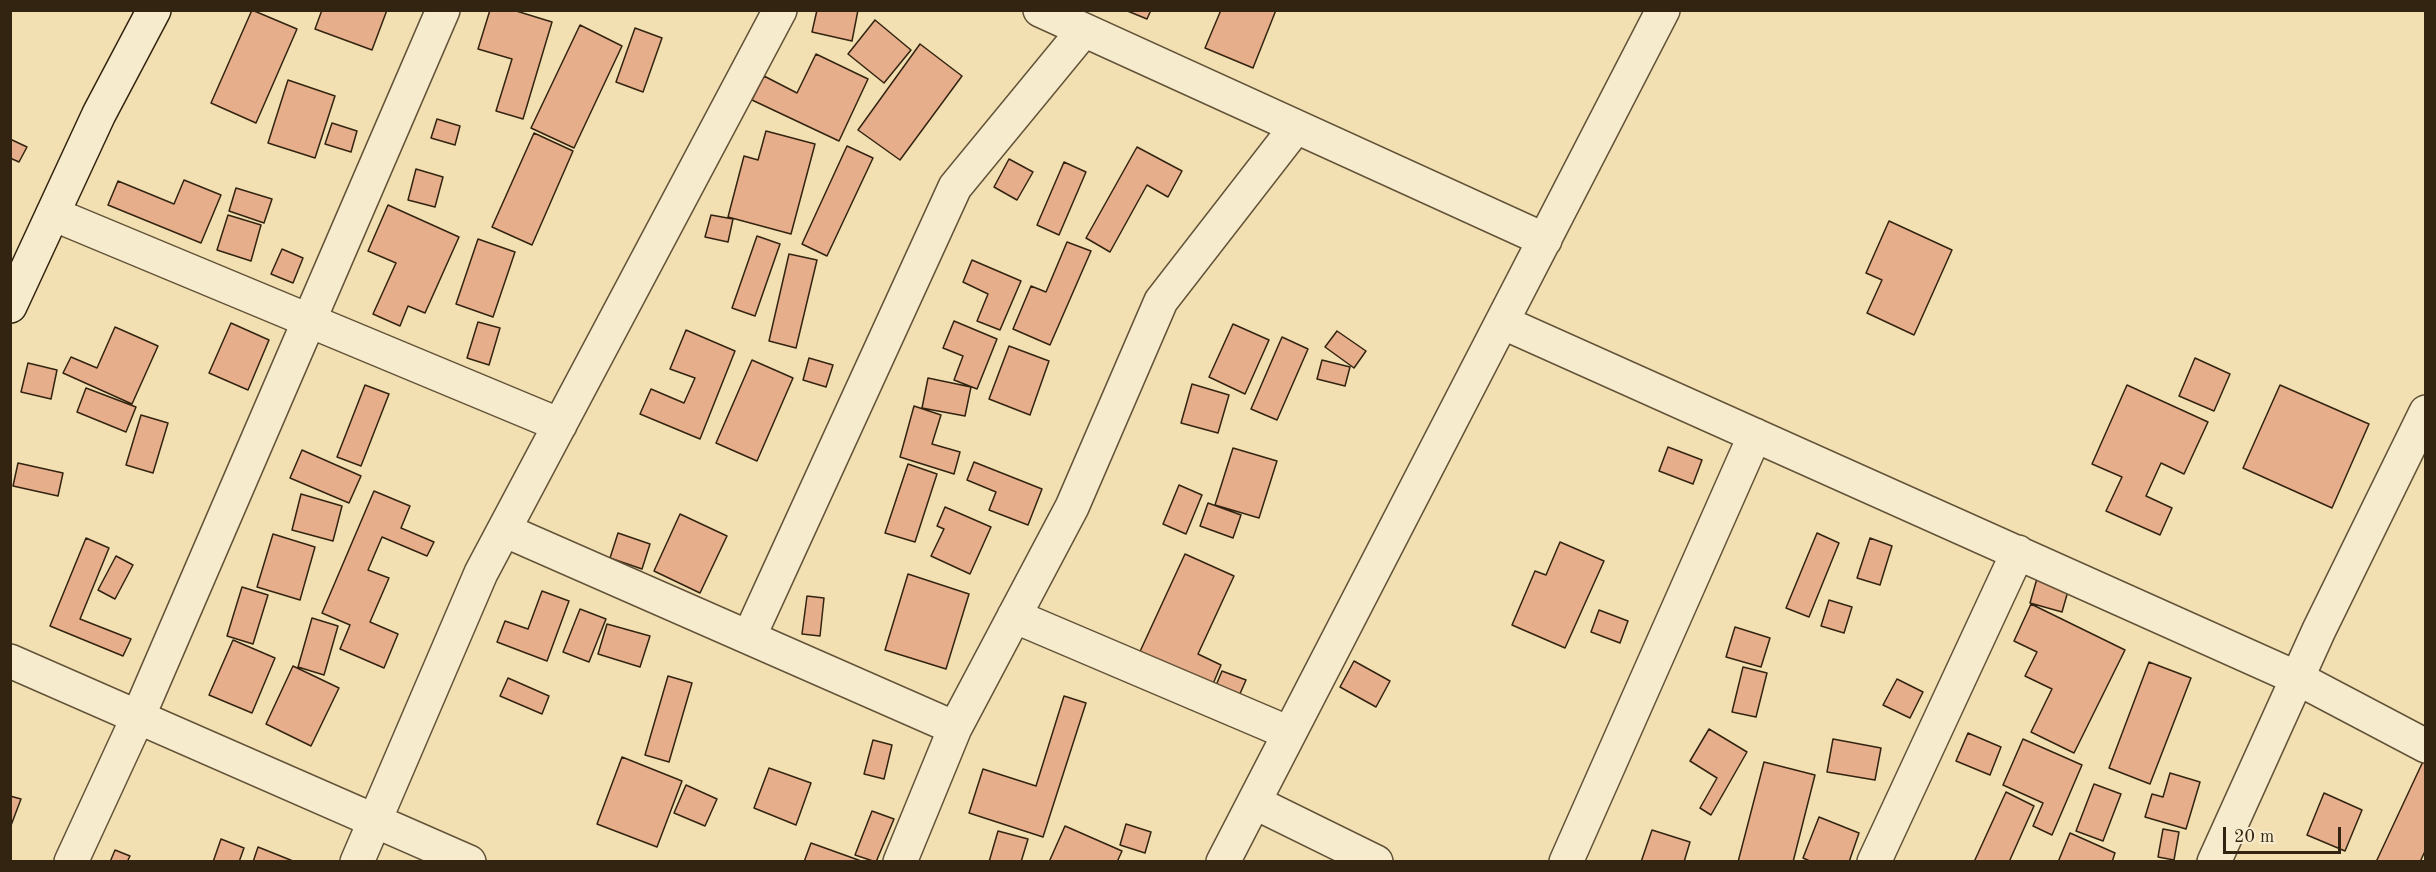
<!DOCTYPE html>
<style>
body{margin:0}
#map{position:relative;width:2436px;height:872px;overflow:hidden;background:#f3e0b2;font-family:"Old Standard TT",serif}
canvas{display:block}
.frame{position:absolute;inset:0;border:12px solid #322410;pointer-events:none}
.scale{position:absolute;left:2223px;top:827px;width:118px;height:27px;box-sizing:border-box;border:3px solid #322410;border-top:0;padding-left:8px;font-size:18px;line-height:21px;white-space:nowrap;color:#322410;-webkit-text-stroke:4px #f7ebcd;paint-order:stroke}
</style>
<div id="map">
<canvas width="2436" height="872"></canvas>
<div class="frame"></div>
<div class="scale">20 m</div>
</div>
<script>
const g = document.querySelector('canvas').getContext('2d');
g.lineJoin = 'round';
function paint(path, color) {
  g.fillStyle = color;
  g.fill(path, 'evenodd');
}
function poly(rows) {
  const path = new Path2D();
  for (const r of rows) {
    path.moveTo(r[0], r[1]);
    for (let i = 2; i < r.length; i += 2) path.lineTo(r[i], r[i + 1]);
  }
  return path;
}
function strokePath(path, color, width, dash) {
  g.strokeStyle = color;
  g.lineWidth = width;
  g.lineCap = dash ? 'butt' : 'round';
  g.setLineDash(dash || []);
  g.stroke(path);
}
const building = poly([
 [252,10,297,29,256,123,211,103,252,10],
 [322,10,387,10,372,50,315,29,322,10],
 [490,10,513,10,552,22,523,119,496,111,512,59,478,49,490,10],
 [817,10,858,10,852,41,812,32,817,10],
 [1125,10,1151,10,1147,19,1125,10],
 [1221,10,1276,10,1253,68,1205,48,1221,10],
 [875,20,911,50,884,83,848,54,875,20],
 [580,25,622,46,574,148,531,128,580,25],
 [635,28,662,38,643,92,616,82,635,28],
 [920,44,962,76,900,160,858,130,920,44],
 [816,54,868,79,839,141,752,100,764,76,797,93,816,54],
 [288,80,335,96,315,158,268,143,288,80],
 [437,119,460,126,455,145,431,138,437,119],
 [332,123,357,131,351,152,325,144,332,123],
 [766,131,815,144,791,234,728,217,744,156,758,160,766,131],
 [534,133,573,151,532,245,492,227,534,133],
 [10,139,27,147,19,162,10,158,10,139],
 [847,146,873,158,827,256,802,244,847,146],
 [1137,147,1182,171,1168,197,1147,185,1110,252,1086,238,1137,147],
 [1009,159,1033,172,1017,200,994,187,1009,159],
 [1064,162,1086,172,1059,235,1037,225,1064,162],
 [416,169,443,177,435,207,408,200,416,169],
 [184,180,221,195,201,243,108,205,118,181,174,204,184,180],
 [236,188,272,199,264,223,229,211,236,188],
 [388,205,459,237,425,313,408,306,400,326,373,314,396,263,368,251,388,205],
 [228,215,261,225,251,261,217,250,228,215],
 [711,215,733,219,728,242,705,237,711,215],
 [1889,221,1952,250,1914,335,1867,313,1882,280,1866,273,1889,221],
 [757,236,780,244,755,316,732,308,757,236],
 [478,239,515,252,493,317,456,304,478,239],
 [1067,242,1091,251,1050,345,1013,329,1031,286,1046,292,1067,242],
 [282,249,303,258,293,283,271,274,282,249],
 [789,254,817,260,796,348,769,341,789,254],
 [972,260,1021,281,1000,330,977,321,988,294,963,282,972,260],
 [954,321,997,339,977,389,954,380,963,356,943,348,954,321],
 [478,322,500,328,489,365,467,358,478,322],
 [231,323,269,340,248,390,209,373,231,323],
 [1233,324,1269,340,1245,394,1209,377,1233,324],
 [115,327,158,346,132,404,63,373,71,357,97,368,115,327],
 [686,330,735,351,700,439,640,414,651,389,684,403,695,378,670,369,686,330],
 [1337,331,1366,351,1354,368,1325,347,1337,331],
 [1282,337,1308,349,1277,420,1251,409,1282,337],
 [1009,346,1049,361,1030,415,989,399,1009,346],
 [809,358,833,365,826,387,803,380,809,358],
 [2195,358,2230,374,2214,411,2179,396,2195,358],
 [752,360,793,378,757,461,716,443,752,360],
 [1322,360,1350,367,1345,386,1317,379,1322,360],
 [28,363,57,370,51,399,21,392,28,363],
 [928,378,971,387,965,416,922,408,928,378],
 [1192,384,1229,395,1218,433,1181,423,1192,384],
 [365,385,389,394,361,466,337,457,365,385],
 [2127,385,2208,422,2184,474,2161,463,2146,496,2172,508,2160,535,2106,511,2122,477,2092,464,2127,385],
 [2280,385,2369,424,2332,508,2243,468,2280,385],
 [86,388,136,407,126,432,77,412,86,388],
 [914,406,941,415,932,444,960,452,954,474,900,457,914,406],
 [141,415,168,423,153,473,126,465,141,415],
 [1668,447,1702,460,1693,484,1659,471,1668,447],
 [1233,448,1277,461,1259,518,1215,505,1233,448],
 [302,450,361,476,349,503,290,478,302,450],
 [974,462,1042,489,1028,525,989,510,996,492,967,480,974,462],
 [18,463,63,473,58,496,13,486,18,463],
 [908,464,937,474,915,542,885,533,908,464],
 [1179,485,1202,495,1186,534,1163,524,1179,485],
 [374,491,410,506,401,528,434,542,427,556,382,537,368,570,389,578,370,622,398,634,384,668,340,649,350,625,322,613,374,491],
 [301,494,342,506,333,541,292,530,301,494],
 [1208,503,1241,515,1233,538,1200,526,1208,503],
 [945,507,991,527,970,574,931,556,944,529,937,526,945,507],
 [680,514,727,536,700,593,654,571,680,514],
 [618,533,650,544,642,569,610,558,618,533],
 [1817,533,1839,543,1809,617,1786,608,1817,533],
 [273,534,315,547,300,600,257,587,273,534],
 [86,538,109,548,80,619,131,639,123,656,50,626,86,538],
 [1870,538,1892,546,1880,585,1857,578,1870,538],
 [1560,542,1604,561,1565,648,1512,625,1535,571,1546,575,1560,542],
 [1185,554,1234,576,1198,654,1221,665,1210,691,1137,658,1185,554],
 [116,556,133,565,115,599,98,590,116,556],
 [908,574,969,594,946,669,885,650,908,574],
 [2038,575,2070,584,2062,612,2030,603,2038,575],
 [242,587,268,595,253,644,227,636,242,587],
 [542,591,569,601,547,661,497,642,505,621,528,629,542,591],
 [807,596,824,598,820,636,802,634,807,596],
 [1829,600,1852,607,1844,633,1821,626,1829,600],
 [2031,604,2125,650,2074,753,2031,732,2052,689,2025,676,2037,652,2014,641,2031,604],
 [580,609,606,619,589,662,563,652,580,609],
 [1599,610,1628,621,1620,643,1591,632,1599,610],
 [312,618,338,626,324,675,298,667,312,618],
 [607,624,650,636,640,667,598,654,607,624],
 [1735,627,1770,638,1761,667,1726,657,1735,627],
 [233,640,275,658,252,713,209,695,233,640],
 [1354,661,1390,681,1376,707,1340,687,1354,661],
 [2149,662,2191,678,2150,784,2109,768,2149,662],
 [293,666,339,688,311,746,266,724,293,666],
 [1743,667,1767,673,1756,717,1732,712,1743,667],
 [1222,671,1246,680,1232,712,1212,695,1222,671],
 [668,676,692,683,669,762,645,755,668,676],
 [508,678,549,696,542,714,500,696,508,678],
 [1897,679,1923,692,1910,718,1883,705,1897,679],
 [1064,696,1086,703,1043,837,969,813,983,769,1036,786,1064,696],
 [1709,729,1747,752,1711,815,1700,808,1717,778,1690,761,1709,729],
 [1968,733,2001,747,1990,775,1956,761,1968,733],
 [1833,739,1881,748,1875,780,1827,772,1833,739],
 [2023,739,2082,765,2052,835,2033,826,2043,803,2003,785,2023,739],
 [873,740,892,745,884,779,864,774,873,740],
 [2426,755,2426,849,2420,862,2376,862,2426,755],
 [622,757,682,781,657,847,597,824,622,757],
 [1764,762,1815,775,1793,862,1738,862,1764,762],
 [769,768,811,783,796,825,754,808,769,768],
 [2170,773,2200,782,2186,829,2145,817,2152,794,2163,797,2170,773],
 [2094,784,2121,794,2103,841,2076,831,2094,784],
 [686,785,717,799,705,826,674,813,686,785],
 [2006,792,2034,806,2009,862,1974,862,2006,792],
 [2324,793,2362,810,2345,851,2307,835,2324,793],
 [10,796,21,799,10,828,10,796],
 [872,811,894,819,876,862,855,855,872,811],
 [1819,817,1859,833,1849,862,1812,862,1803,858,1819,817],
 [1126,824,1151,832,1145,853,1120,845,1126,824],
 [1065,826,1122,851,1117,862,1049,862,1065,826],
 [2163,829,2179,832,2174,860,2158,857,2163,829],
 [1652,830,1690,842,1684,862,1641,862,1652,830],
 [998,831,1028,839,1021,862,989,862,998,831],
 [2070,833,2115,853,2112,862,2058,862,2070,833],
 [221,839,244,848,239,862,213,862,221,839],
 [811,843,864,862,804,862,811,843],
 [258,847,293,861,293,862,253,862,258,847],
 [115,850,130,856,127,862,110,862,115,850]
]);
paint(building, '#e6ae8b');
strokePath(building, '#322410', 1.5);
const street = poly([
 [1040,10,1545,240],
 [53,214,560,425],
 [1502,322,2297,678,2426,746],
 [504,530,955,728],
 [1014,616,1289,733],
 [749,637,955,187,1084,30],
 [10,661,469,862],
 [1254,802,1376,862],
 [71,862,138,717,443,10],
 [357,862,481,573,780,10],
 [900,862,955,728,1072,507,1161,301,1296,127],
 [1223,862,1663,10],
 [1566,862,1755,435],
 [1874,862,2018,552],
 [2214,862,2319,630,2426,412]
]);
const secondary = poly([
 [10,306,99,114,154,10]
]);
strokePath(street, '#625338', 36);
strokePath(secondary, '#322410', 36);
strokePath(street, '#f7ebcd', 33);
strokePath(secondary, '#f7ebcd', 33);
</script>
